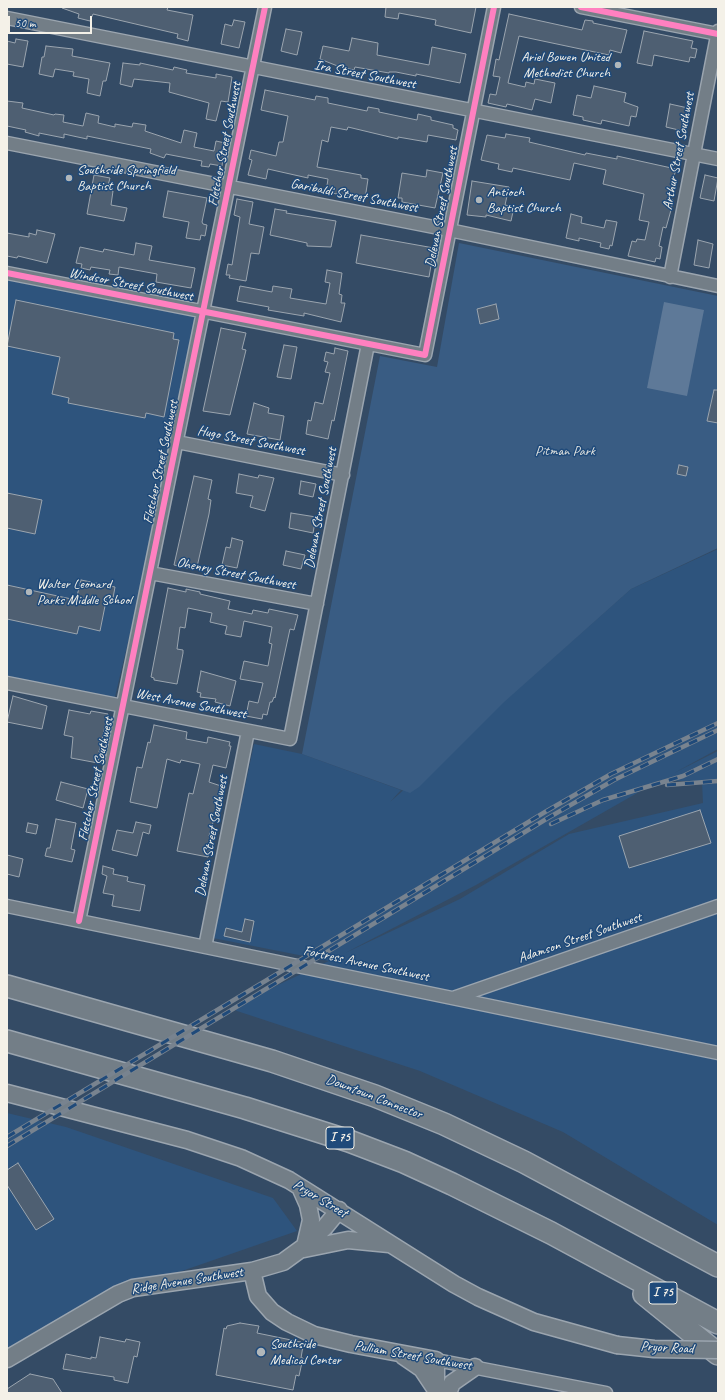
<!DOCTYPE html>
<style>
body{margin:0}
#map{position:relative;width:725px;height:1400px;overflow:hidden;background:#344b65;font-family:Caveat,sans-serif}
canvas{display:block}
.frame{position:absolute;inset:0;border:8px solid #f4f1e8;pointer-events:none}
.scale{position:absolute;left:8px;top:16px;width:84px;height:18px;box-sizing:border-box;border:2px solid #f4f1e8;border-top:0;padding-left:5px;font-size:12px;line-height:14px;white-space:nowrap;color:#f4f1e8;-webkit-text-stroke:3px #1f4a7a;paint-order:stroke}
</style>
<div id="map">
<canvas width="725" height="1400"></canvas>
<div class="frame"></div>
<div class="scale">50 m</div>
</div>
<script>
const g = document.querySelector('canvas').getContext('2d');
g.lineJoin = 'round';
function paint(path, color) {
  g.fillStyle = color;
  g.fill(path, 'evenodd');
}
function poly(rows) {
  const path = new Path2D();
  for (const r of rows) {
    path.moveTo(r[0], r[1]);
    for (let i = 2; i < r.length; i += 2) path.lineTo(r[i], r[i + 1]);
  }
  return path;
}
function strokePath(path, color, width, dash) {
  g.strokeStyle = color;
  g.lineWidth = width;
  g.lineCap = dash ? 'butt' : 'round';
  g.setLineDash(dash || []);
  g.stroke(path);
}
function drawText(font, color, halo, rows, align = 'center') {
  g.font = font + ' Caveat,sans-serif';
  g.lineWidth = 3;
  g.setLineDash([]);
  g.textBaseline = 'middle';
  g.strokeStyle = halo;
  g.fillStyle = color;
  for (const [text, x, y, turn = 0] of rows) {
    g.save();
    g.translate(x, y);
    g.rotate((+turn || 0) * Math.PI / 180);
    g.textAlign = isNaN(turn) ? turn : align;
    if (halo) g.strokeText(text, 0, 0);
    g.fillText(text, 0, 0);
    g.restore();
  }
}
paint(poly([
 [7,268,208,307,113,705,7,682],
 [718,549,718,749,674,773,718,751,718,1225,563,1132,420,1071,237,1011,231,1007,329,961,213,938,254,744,302,754,401,790,390,802,631,589],
 [660,780,702,782,703,803,569,834,460,899,345,953,476,885],
 [7,1113,66,1127,273,1198,297,1231,133,1288,7,1359]
]), '#2e547d');
paint(poly([
 [459,243,718,296,718,548,631,589,503,703,419,787,410,793,302,754,380,356,437,367]
]), '#395c83');
paint(poly([
 [664,302,704,310,687,396,647,388]
]), '#5e7998');
const building = poly([
 [63,7,168,7,167,10,193,15,188,41,177,38,178,34,93,14,90,21,78,18,79,14,62,8,63,7],
 [386,7,476,7,471,33,435,25,436,20,399,13,398,19,385,17,386,7],
 [509,14,582,30,585,20,593,21,593,23,627,30,621,53,610,50,609,55,519,36,508,83,525,87,526,82,534,84,535,79,555,83,551,103,535,99,532,110,507,104,506,107,488,103,490,94,496,95,500,77,493,76,496,59,499,60,509,14],
 [234,20,245,22,239,48,221,44,225,24,232,26,234,20],
 [286,29,302,32,297,55,281,51,286,29],
 [644,31,693,41,691,48,697,49,695,58,690,57,689,62,654,55,652,66,637,63,644,31],
 [352,38,378,43,377,55,429,65,432,47,466,54,460,83,416,74,416,76,396,72,389,72,389,73,355,67,354,70,340,67,320,59,323,46,349,51,352,38],
 [16,39,28,41,23,67,7,64,7,41,15,43,16,39],
 [46,46,73,49,72,56,110,63,106,81,103,81,100,96,87,93,89,79,73,76,74,72,55,69,53,77,39,74,42,57,44,57,46,46],
 [123,63,140,65,140,63,173,70,174,67,187,70,186,73,216,78,216,74,232,77,228,102,221,101,216,121,206,119,209,103,169,92,170,83,134,79,132,87,120,84,123,63],
 [594,86,626,93,624,102,638,107,636,117,631,116,629,126,602,120,601,124,583,120,583,117,573,115,577,95,591,98,594,86],
 [265,90,315,100,316,96,328,98,328,103,367,111,368,107,379,109,379,112,417,120,418,114,431,117,431,120,453,125,453,128,458,130,456,140,428,135,427,142,398,137,398,139,348,127,347,130,331,127,328,142,322,140,317,167,361,175,361,178,368,179,365,199,326,192,328,179,308,175,308,178,268,169,266,179,248,175,252,160,249,159,251,150,276,156,279,142,283,142,288,116,261,110,265,90],
 [7,101,23,103,22,108,54,115,55,114,64,115,63,122,83,126,86,113,99,116,98,123,115,127,115,124,132,127,133,123,146,125,145,131,181,143,184,130,197,133,194,147,214,151,216,141,225,143,222,166,210,164,209,167,201,166,202,161,166,154,164,158,150,153,151,149,87,136,87,139,64,134,64,138,39,133,39,136,25,132,26,130,7,126,7,101],
 [670,104,688,108,683,131,666,127,670,104],
 [506,134,530,138,529,142,585,155,586,153,617,159,617,156,676,169,668,199,673,200,671,210,666,228,663,227,659,246,662,247,660,259,656,258,655,262,628,256,632,241,636,242,637,239,645,240,649,222,639,220,644,194,603,184,606,170,574,163,570,180,513,168,512,172,498,169,499,164,481,160,487,135,505,138,506,134],
 [427,170,443,173,435,208,402,202,402,198,398,198,402,173,426,177,427,170],
 [94,175,110,178,107,189,113,191,111,205,127,208,124,221,87,214,94,175],
 [705,175,718,178,714,201,700,198,705,175],
 [472,181,509,187,505,205,514,207,511,221,486,215,486,217,467,215,472,181],
 [168,191,207,198,202,222,203,224,207,225,205,236,201,235,200,240,186,238,189,222,163,217,168,191],
 [237,199,253,202,249,224,264,227,259,254,251,253,246,281,229,278,230,275,226,275,228,264,232,265,240,217,234,215,237,199],
 [275,209,287,211,286,213,336,221,331,247,307,246,307,243,270,235,275,209],
 [571,214,582,217,581,223,604,228,606,220,617,222,612,246,610,245,609,249,600,247,601,243,579,238,579,241,566,238,571,214],
 [37,230,55,234,47,263,18,256,17,258,7,256,7,233,29,237,29,233,36,235,37,230],
 [361,235,434,248,429,277,356,263,361,235],
 [698,240,713,244,709,268,694,265,698,240],
 [136,243,152,246,149,260,195,268,191,288,156,282,157,274,119,267,118,275,109,274,110,270,91,267,90,270,81,268,82,264,76,263,80,247,103,252,104,249,134,255,136,243],
 [327,270,342,273,339,294,342,295,341,303,345,303,341,322,304,313,304,316,268,310,269,307,237,301,240,286,272,292,273,286,292,289,290,298,326,304,330,283,325,282,327,270],
 [16,300,174,333,173,339,179,340,164,417,146,413,145,418,68,403,69,398,52,394,60,357,7,346,16,300],
 [496,304,499,319,480,324,477,309,496,304],
 [221,328,246,333,242,349,246,350,230,415,203,411,221,328],
 [284,345,297,347,291,379,277,377,284,345],
 [335,348,348,351,334,421,332,420,328,439,306,434,308,420,311,421,315,402,323,404,330,373,325,372,328,362,324,361,326,352,334,354,335,348],
 [714,390,718,390,718,423,707,421,714,390],
 [254,403,269,408,268,413,284,416,280,440,247,434,254,403],
 [679,465,688,467,686,476,677,474,679,465],
 [239,474,258,478,259,475,274,478,265,511,250,507,253,496,236,493,239,474],
 [194,476,212,480,208,499,211,500,209,514,197,567,193,566,192,569,174,565,194,476],
 [301,481,316,484,313,497,299,494,301,481],
 [7,493,42,500,35,534,7,528,7,493],
 [291,513,316,517,313,533,289,528,291,513],
 [232,538,243,541,237,568,222,565,226,547,230,548,232,538],
 [286,551,305,555,301,569,283,565,286,551],
 [81,580,115,587,113,598,107,596,100,631,79,626,77,634,7,619,7,585,76,600,81,580],
 [168,588,186,592,186,589,200,592,200,594,230,601,228,609,252,614,253,610,268,613,269,609,298,615,294,630,290,629,275,698,274,697,272,702,270,702,267,715,263,714,262,719,246,716,249,701,258,703,263,683,240,679,244,661,268,666,272,644,269,643,272,627,244,621,241,637,225,634,227,626,210,622,212,613,188,608,185,628,180,627,177,649,183,650,183,653,177,684,154,680,154,678,151,677,168,588],
 [201,671,236,681,230,706,215,702,216,699,200,697,201,693,197,692,201,671],
 [13,696,47,706,42,729,7,722,13,696],
 [69,710,90,714,91,711,108,714,99,752,100,752,98,763,71,758,73,737,64,735,69,710],
 [154,725,187,732,186,739,207,743,208,737,230,742,229,746,231,746,226,768,213,765,209,782,224,787,217,820,214,819,209,836,213,837,208,857,177,851,189,793,193,794,200,764,181,760,180,763,167,759,157,808,130,802,137,767,142,768,148,742,150,743,154,725],
 [61,782,88,789,83,808,56,800,61,782],
 [700,810,711,843,629,868,619,836,700,810],
 [56,819,76,823,71,849,75,850,72,862,45,856,47,848,50,848,56,819],
 [136,822,151,825,149,834,143,832,137,856,112,850,117,830,133,833,136,822],
 [28,823,38,825,36,834,26,832,28,823],
 [7,855,23,859,19,877,7,874,7,855],
 [103,866,114,869,113,874,128,877,127,881,130,882,145,885,140,911,112,906,114,895,103,893,107,876,102,874,103,866],
 [245,919,254,921,250,942,224,936,226,928,242,932,245,919],
 [18,1163,54,1219,36,1230,7,1185,7,1170,18,1163],
 [240,1323,259,1326,257,1333,301,1342,301,1345,303,1346,301,1358,303,1358,299,1376,296,1375,293,1390,216,1375,224,1328,226,1329,227,1326,240,1323],
 [100,1337,125,1342,126,1339,140,1342,137,1357,134,1356,128,1383,114,1380,114,1377,63,1369,66,1354,91,1359,91,1357,96,1358,100,1337],
 [30,1374,53,1379,62,1393,7,1393,7,1389,30,1374]
]);
paint(building, '#4e5f72');
strokePath(building, '#9ba5af', 1);
const street = poly([
 [581,7,718,34],
 [7,18,718,159],
 [7,143,449,230,718,286],
 [7,273,425,355,494,7],
 [670,277,718,31],
 [177,442,343,475],
 [150,573,317,604],
 [7,683,290,739,368,344],
 [7,906,718,1053],
 [79,921,265,7],
 [205,947,248,731],
 [453,998,718,906],
 [436,1360,606,1393]
]);
const secondary = poly([
 [7,1093,187,1140,241,1158,289,1180,454,1284,478,1297,534,1322,617,1345],
 [300,1187,308,1205,311,1220,305,1246],
 [304,1249,348,1240,389,1244],
 [252,1271,258,1296,272,1312,287,1322,314,1335,351,1344,436,1360,436,1393],
 [403,1356,422,1369,436,1390],
 [7,1359,118,1294,133,1288,252,1271,283,1262,305,1246,325,1227,339,1210],
 [448,1393,452,1383,475,1367]
]);
const highway = poly([
 [7,986,272,1061,375,1096,444,1124,524,1162,718,1266],
 [7,1041,245,1108,349,1141,404,1162,452,1184,551,1233,718,1323],
 [644,1294,718,1354]
]);
strokePath(street, '#9ba5af', 15);
strokePath(secondary, '#9ba5af', 19);
strokePath(highway, '#9ba5af', 24);
strokePath(street, '#737e87', 12);
strokePath(secondary, '#737e87', 16);
strokePath(highway, '#737e87', 21);
const rail = poly([
 [667,785,718,781],
 [551,824,603,800,683,776,718,759],
 [7,1137,545,812,611,774,718,723],
 [7,1146,548,818,614,780,718,730]
]);
strokePath(rail, '#78838f', 4.5);
strokePath(rail, '#1f4a7a', 3, [9]);
const secondaryBridge = poly([
 [617,1345,654,1349,718,1350]
]);
strokePath(secondaryBridge, '#9ba5af', 19, []);
strokePath(secondaryBridge, '#737e87', 16);
strokePath(poly([
 [581,7,718,34],
 [7,273,425,355,494,7],
 [79,921,265,7]
]), '#ff80c0', 6);
for (const [x, y, r, color] of [
 [618,65,4,"#b1b7ba"],
 [69,178,4,"#b1b7ba"],
 [479,200,4,"#b1b7ba"],
 [29,592,4,"#b1b7ba"],
 [261,1352,5,"#b1b7ba"]
]) {
  const dot = new Path2D();
  dot.arc(x, y, r, 0, 2 * Math.PI);
  g.fillStyle = color;
  g.fill(dot);
  strokePath(dot, '#1f4a7a', 1.5);
}
for (const [x, y, w] of [
 [340,1138,28],
 [663,1293,28]
]) {
  const box = new Path2D();
  box.roundRect(x - w / 2, y - 11, w, 22, 3);
  g.fillStyle = '#1f4a7a';
  g.fill(box);
  strokePath(box, '#f4f1e8', 1);
}
drawText('bold 13px', '#f4f1e8', null, [
 ["I 75",340,1138],
 ["I 75",663,1293]
]);
drawText('14px', '#f4f1e8', '#1f4a7a', [
 ["Ariel Bowen United",610,57,"right"],
 ["Methodist Church",610,73,"right"],
 ["Southside Springfield",77,170],
 ["Baptist Church",77,186],
 ["Antioch",487,192],
 ["Baptist Church",487,208],
 ["Walter Leonard",37,584],
 ["Parks Middle School",37,600],
 ["Southside",270,1344],
 ["Medical Center",270,1360]
], 'left');
drawText('14px', '#f4f1e8', '#1f4a7a', [
 ["Ira Street Southwest",365,75,11],
 ["Fletcher Street Southwest",225,144,-79],
 ["Arthur Street Southwest",679,151,-79],
 ["Garibaldi Street Southwest",354,196,11],
 ["Delevan Street Southwest",442,207,-79],
 ["Windsor Street Southwest",131,285,11],
 ["Hugo Street Southwest",251,441,11],
 ["Fletcher Street Southwest",161,462,-78],
 ["Delevan Street Southwest",321,508,-79],
 ["Ohenry Street Southwest",236,574,11],
 ["West Avenue Southwest",191,704,11],
 ["Fletcher Street Southwest",96,779,-78],
 ["Delevan Street Southwest",212,836,-79],
 ["Adamson Street Southwest",580,938,-19],
 ["Fortress Avenue Southwest",366,964,12],
 ["Downtown Connector",374,1097,21],
 ["Pryor Street",320,1199,31],
 ["Ridge Avenue Southwest",187,1281,-9],
 ["Pryor Road",667,1348,3],
 ["Pulliam Street Southwest",413,1356,10]
]);
drawText('14px', '#e1e2de', '#1f4a7a', [
 ["Pitman Park",565,451]
]);
</script>
